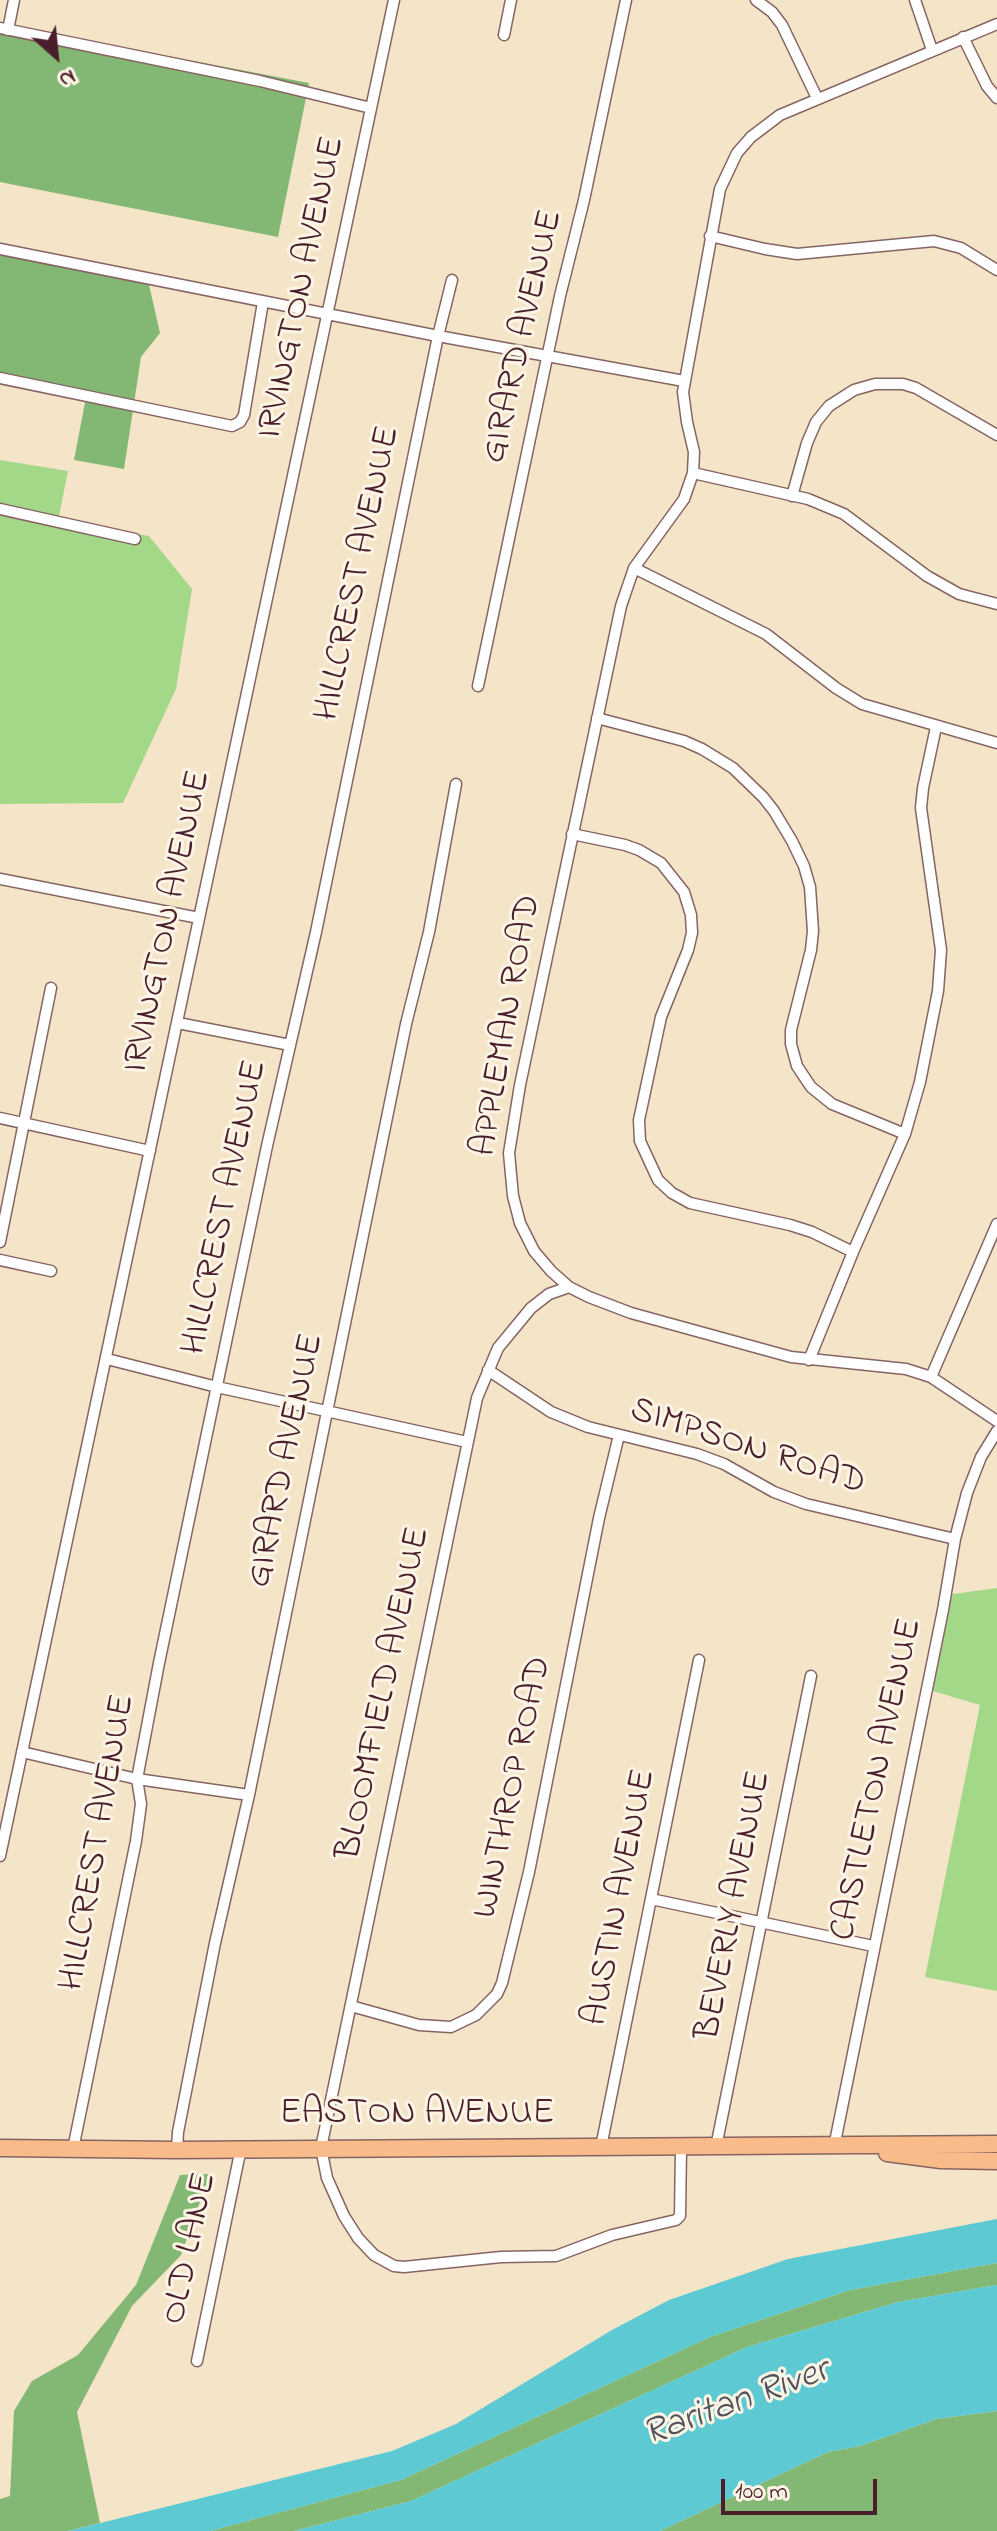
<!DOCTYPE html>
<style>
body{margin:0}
#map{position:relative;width:997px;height:2531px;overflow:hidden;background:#f4e4c8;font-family:"Indie Flower",sans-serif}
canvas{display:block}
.north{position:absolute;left:16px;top:16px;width:80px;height:80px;-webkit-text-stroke:6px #fcf5e5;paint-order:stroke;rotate:153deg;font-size:22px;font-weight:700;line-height:32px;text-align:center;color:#4a1f2b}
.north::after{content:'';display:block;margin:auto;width:28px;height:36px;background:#4a1f2b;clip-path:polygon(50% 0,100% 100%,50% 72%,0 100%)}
.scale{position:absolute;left:721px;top:2479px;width:156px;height:36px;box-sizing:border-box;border:4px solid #4a1f2b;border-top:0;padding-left:10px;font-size:24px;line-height:28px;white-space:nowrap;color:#4a1f2b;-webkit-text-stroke:6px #fcf5e5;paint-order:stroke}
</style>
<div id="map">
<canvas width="997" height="2531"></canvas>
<div class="north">N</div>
<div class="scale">100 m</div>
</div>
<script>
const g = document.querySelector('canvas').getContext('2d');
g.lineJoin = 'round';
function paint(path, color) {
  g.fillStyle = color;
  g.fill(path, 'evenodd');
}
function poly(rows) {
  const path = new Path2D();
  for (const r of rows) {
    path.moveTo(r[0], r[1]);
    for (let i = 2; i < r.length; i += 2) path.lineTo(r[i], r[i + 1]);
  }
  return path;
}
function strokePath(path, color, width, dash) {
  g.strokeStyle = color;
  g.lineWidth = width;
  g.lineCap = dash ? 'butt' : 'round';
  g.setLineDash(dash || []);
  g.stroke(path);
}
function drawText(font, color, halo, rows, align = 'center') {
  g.font = font + ' "Indie Flower",sans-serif';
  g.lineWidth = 6;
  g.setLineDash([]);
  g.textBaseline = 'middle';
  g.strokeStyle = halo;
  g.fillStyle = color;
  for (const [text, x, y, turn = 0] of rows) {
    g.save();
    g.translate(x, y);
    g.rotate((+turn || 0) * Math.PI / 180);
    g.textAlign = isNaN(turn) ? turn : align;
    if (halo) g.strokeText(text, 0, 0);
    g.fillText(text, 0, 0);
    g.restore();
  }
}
paint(poly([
 [0,460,68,471,58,521,149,536,192,589,176,689,123,803,0,804],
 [997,1588,997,1991,925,1977,980,1705,926,1689,946,1595]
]), '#a3d888');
paint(poly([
 [0,24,309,83,278,237,0,182],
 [0,246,147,276,160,333,141,357,124,469,74,460,87,392,0,375],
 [210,2174,181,2255,132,2306,77,2412,100,2523,68,2531,0,2531,0,2499,10,2496,14,2411,32,2381,78,2355,136,2285,180,2175],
 [997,2263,997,2285,898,2302,747,2347,411,2501,294,2531,210,2531,401,2480,710,2337,850,2290],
 [997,2411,997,2531,660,2531,828,2452,860,2446,936,2419]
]), '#82b874');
paint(poly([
 [997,2219,997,2263,850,2290,710,2337,401,2480,210,2531,68,2531,392,2451,456,2424,612,2330,669,2300,788,2259],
 [997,2285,997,2411,936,2419,860,2446,828,2452,660,2531,294,2531,411,2501,747,2347,898,2302]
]), '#5cc9d3');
const minor = poly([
 [756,0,772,12,782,25,817,98],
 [915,0,932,50],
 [997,24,780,115,751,137,737,153,720,189,683,392,687,422,694,452,693,473,684,499,634,568,621,606,520,1085,509,1153,513,1196,520,1223,534,1251,551,1271,569,1287,589,1297,631,1313,791,1357,906,1369,931,1377,997,1421],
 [0,28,260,81,371,108],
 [8,30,14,0],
 [504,35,511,0],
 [963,37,987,86,997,98],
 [710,236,765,249,797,254,934,241,961,248,997,270],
 [0,249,438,336,684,381],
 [0,378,232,426,240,422,244,415,263,302],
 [693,473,808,499,844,514,927,576,959,594,997,604],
 [792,496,807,443,816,422,829,406,854,390,875,384,903,384,916,388,997,435],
 [0,509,135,539],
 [634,568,766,634,836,688,862,704,997,743],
 [478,686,560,296,584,200,626,0],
 [597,718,684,741,702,749,733,768,763,797,774,811,792,841,804,866,810,887,813,931,811,950,791,1030,791,1044,797,1066,811,1087,832,1104,905,1134],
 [572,834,625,845,639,850,661,863,684,892,691,915,692,933,688,950,661,1017,639,1120,640,1141,658,1180,672,1193,690,1203,790,1225,812,1232,853,1252],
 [0,879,199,918],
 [178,1023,290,1045],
 [0,1118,150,1151],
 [0,1242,51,988],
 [0,1260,51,1271],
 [569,1287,549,1294,531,1308,498,1348,477,1398,321,2148,327,2178,344,2216,358,2238,374,2255,394,2266,404,2267,501,2257,556,2256,612,2235,676,2220,680,2216,681,2147],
 [107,1359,217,1387,467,1442],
 [809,1360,853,1252,905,1134,920,1082,938,991,941,950,921,808,923,788,936,727],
 [488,1370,551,1412,588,1427,697,1454,724,1464,774,1492,806,1504,955,1539],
 [931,1377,997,1224],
 [22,1752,137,1779,249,1795],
 [0,1856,394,0],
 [651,1899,873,1946],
 [351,2006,419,2025,451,2027,476,2015,497,1994,502,1983,529,1872,599,1518,619,1435],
 [601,2147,699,1660],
 [716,2147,811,1676],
 [834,2147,943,1610,955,1539,967,1493,981,1457,997,1431],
 [73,2149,136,1841,141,1804,137,1779,159,1663,267,1146,316,932,438,336,452,280],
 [177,2150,178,2132,215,1943,249,1795,406,1024,429,932,456,784],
 [197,2361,241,2148]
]);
const primary = poly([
 [0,2148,177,2150,997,2144],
 [887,2153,941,2160,997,2161]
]);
strokePath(minor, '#866462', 13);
strokePath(primary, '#866462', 19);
strokePath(minor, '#fff', 10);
strokePath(primary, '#fabb8b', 16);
drawText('36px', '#4a1f2b', '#fcf5e5', [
 ["IRVINGTON AVENUE",304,288,-78],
 ["GIRARD AVENUE",525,337,-77],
 ["HILLCREST AVENUE",360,574,-78],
 ["IRVINGTON AVENUE",170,922,-78],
 ["APPLEMAN ROAD",509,1026,-80],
 ["HILLCREST AVENUE",227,1208,-78],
 ["SIMPSON ROAD",747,1449,18],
 ["GIRARD AVENUE",288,1461,-78],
 ["BLOOMFIELD AVENUE",386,1694,-78],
 ["CASTLETON AVENUE",879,1780,-78],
 ["WINTHROP ROAD",515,1788,-78],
 ["HILLCREST AVENUE",100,1843,-80],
 ["AUSTIN AVENUE",622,1898,-79],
 ["BEVERLY AVENUE",736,1906,-79],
 ["EASTON AVENUE",417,2116],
 ["OLD LANE",192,2249,-78]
]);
drawText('italic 38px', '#4f525d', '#fcf5e5', [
 ["Raritan River",737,2405,-20]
]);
</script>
